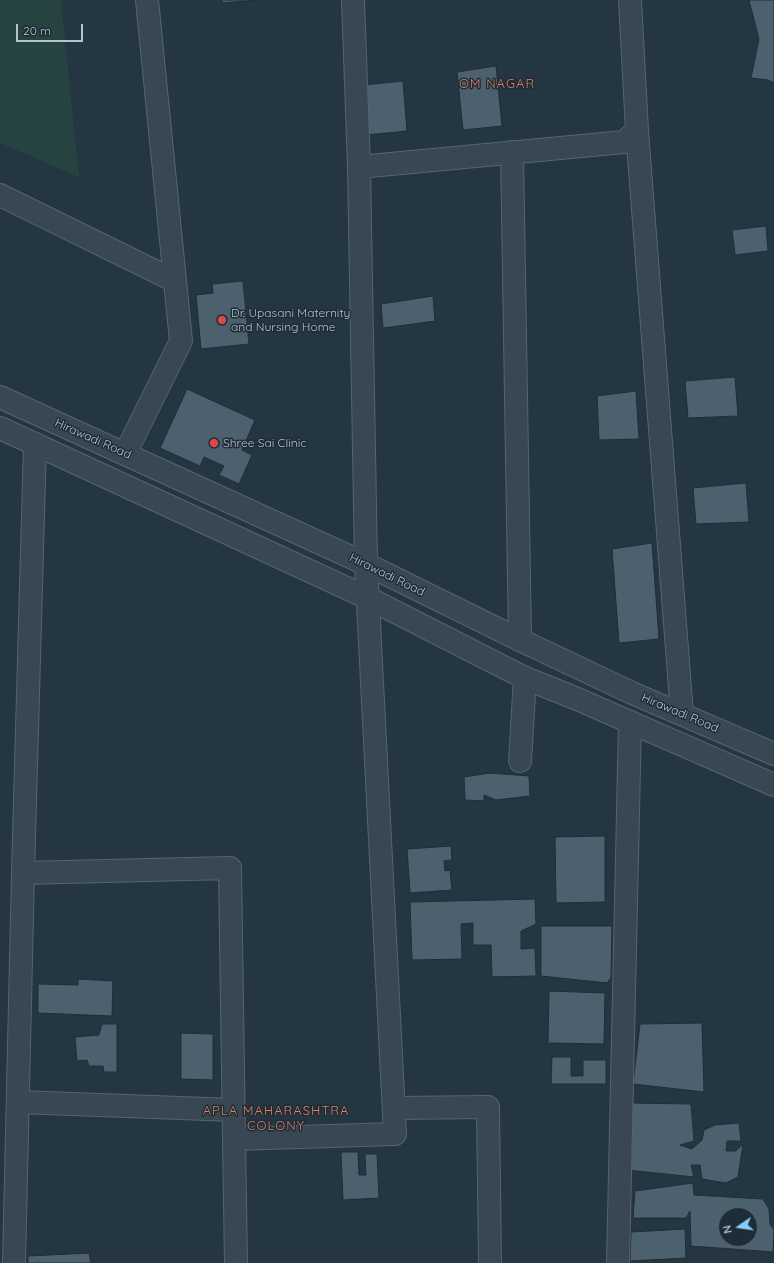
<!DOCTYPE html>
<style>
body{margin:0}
#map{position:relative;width:774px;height:1263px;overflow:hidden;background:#243642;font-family:Quicksand,sans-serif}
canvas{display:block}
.north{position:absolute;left:718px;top:1207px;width:40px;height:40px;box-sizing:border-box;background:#1d2c36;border:1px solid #5a6872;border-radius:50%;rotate:257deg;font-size:11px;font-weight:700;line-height:16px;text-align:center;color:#b5c2cc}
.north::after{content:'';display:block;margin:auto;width:14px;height:18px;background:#87cbfe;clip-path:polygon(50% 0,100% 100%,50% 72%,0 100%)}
.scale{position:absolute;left:16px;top:24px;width:67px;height:18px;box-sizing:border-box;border:2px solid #b5c2cc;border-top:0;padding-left:5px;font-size:12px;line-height:14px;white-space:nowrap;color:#b5c2cc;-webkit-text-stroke:3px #1d2c36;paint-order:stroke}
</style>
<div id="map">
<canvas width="774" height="1263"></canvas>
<div class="north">N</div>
<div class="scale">20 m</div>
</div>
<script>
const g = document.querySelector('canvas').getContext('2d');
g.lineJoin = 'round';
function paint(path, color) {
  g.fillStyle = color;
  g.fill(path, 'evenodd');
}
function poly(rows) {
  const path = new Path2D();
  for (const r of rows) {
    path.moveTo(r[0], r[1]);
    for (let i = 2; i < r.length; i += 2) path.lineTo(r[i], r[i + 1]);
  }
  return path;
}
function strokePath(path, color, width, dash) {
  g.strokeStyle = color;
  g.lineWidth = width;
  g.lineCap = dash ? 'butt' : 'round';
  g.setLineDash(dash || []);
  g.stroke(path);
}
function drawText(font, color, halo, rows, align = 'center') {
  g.font = font + ' Quicksand,sans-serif';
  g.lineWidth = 3;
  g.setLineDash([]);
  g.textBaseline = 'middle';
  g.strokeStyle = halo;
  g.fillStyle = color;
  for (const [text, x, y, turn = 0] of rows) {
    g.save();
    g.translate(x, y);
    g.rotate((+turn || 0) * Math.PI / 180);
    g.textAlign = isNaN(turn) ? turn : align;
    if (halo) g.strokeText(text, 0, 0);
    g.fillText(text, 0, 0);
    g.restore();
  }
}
paint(poly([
 [0,0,61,0,79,177,0,143]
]), '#264341');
const building = poly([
 [222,0,259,0,222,3,222,0],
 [749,0,774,0,774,83,768,80,751,78,759,39,749,0],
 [496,66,502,126,463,130,457,72,496,66],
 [403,81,407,131,366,135,363,85,403,81],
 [766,226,768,251,735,255,732,230,766,226],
 [243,281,249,344,201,349,196,295,213,293,212,284,243,281],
 [433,296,435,321,383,328,381,304,433,296],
 [735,377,738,416,688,418,685,381,735,377],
 [187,389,255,420,242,450,252,455,239,484,219,475,224,466,204,457,200,466,160,448,187,389],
 [636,391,639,439,599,440,597,396,636,391],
 [746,483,749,522,696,524,693,488,746,483],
 [652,543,659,639,619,643,612,549,652,543],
 [490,773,529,776,530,796,496,800,484,795,484,801,465,800,464,777,490,773],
 [605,836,605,902,556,903,555,837,605,836],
 [451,846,452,860,444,861,445,871,450,870,452,890,410,893,407,849,451,846],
 [535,899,536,924,521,931,521,949,535,948,536,976,492,977,491,945,473,945,473,923,461,924,462,959,412,960,410,902,535,899],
 [541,926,612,926,611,978,607,983,541,976,541,926],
 [78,979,113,981,112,1016,38,1013,38,984,78,985,78,979],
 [549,991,605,993,604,1044,548,1043,549,991],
 [702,1023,704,1092,633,1084,640,1024,702,1023],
 [102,1024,117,1024,117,1072,104,1072,103,1066,89,1066,87,1060,77,1061,75,1037,99,1035,102,1024],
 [181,1033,213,1034,213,1080,181,1079,181,1033],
 [552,1057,571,1057,571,1076,583,1076,583,1060,606,1060,606,1084,551,1084,552,1057],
 [631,1103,691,1104,694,1141,680,1145,692,1149,702,1140,704,1130,715,1125,739,1123,741,1141,727,1141,726,1151,736,1151,743,1144,738,1177,726,1183,702,1179,700,1165,691,1165,694,1177,627,1170,631,1103],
 [341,1152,358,1152,359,1175,366,1175,365,1154,377,1154,379,1198,343,1200,341,1152],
 [693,1183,694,1195,763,1199,769,1209,770,1224,774,1230,773,1252,691,1246,690,1211,686,1218,633,1218,635,1191,693,1183],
 [726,1215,750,1215,750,1239,726,1239,726,1215],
 [685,1229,686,1258,630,1261,631,1232,685,1229],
 [89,1253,91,1263,28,1263,28,1256,89,1253]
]);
paint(building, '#4c606d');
strokePath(building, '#1f2e38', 1);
const minor = poly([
 [637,131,682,714],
 [512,152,520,640],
 [359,167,624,142,637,131,630,0],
 [0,195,175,281],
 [125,454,181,341,147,0],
 [520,761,525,678],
 [23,873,230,868,234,1139],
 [18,1102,234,1110],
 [394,1108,488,1107,490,1263],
 [14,1263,23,873,35,444],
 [236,1263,234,1139,395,1134,366,564,359,167,353,0],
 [618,1263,630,722]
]);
const tertiary = poly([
 [0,397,366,564,520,640,632,693,774,754],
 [0,428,368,598,525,678,575,698,774,785]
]);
strokePath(minor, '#56656f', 24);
strokePath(tertiary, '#56656f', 24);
strokePath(minor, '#384751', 22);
strokePath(tertiary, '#384751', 22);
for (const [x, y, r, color] of [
 [222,320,5,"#e0444e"],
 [214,443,5,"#e0444e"]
]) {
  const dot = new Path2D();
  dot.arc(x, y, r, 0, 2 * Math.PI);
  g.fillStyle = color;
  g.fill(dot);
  strokePath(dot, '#1d2c36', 1.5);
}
drawText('12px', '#b5c2cc', '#1d2c36', [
 ["Dr. Upasani Maternity",231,313],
 ["and Nursing Home",231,327],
 ["Shree Sai Clinic",223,443]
], 'left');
drawText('12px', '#b5c2cc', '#1d2c36', [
 ["Hirawadi Road",93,439,24],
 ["Hirawadi Road",387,575,26],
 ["Hirawadi Road",680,713,23]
]);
g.letterSpacing = '1px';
drawText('13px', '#dc7e5f', '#1d2c36', [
 ["OM NAGAR",497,84],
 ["APLA MAHARASHTRA",276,1111],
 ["COLONY",276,1126]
]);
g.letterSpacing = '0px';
</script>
